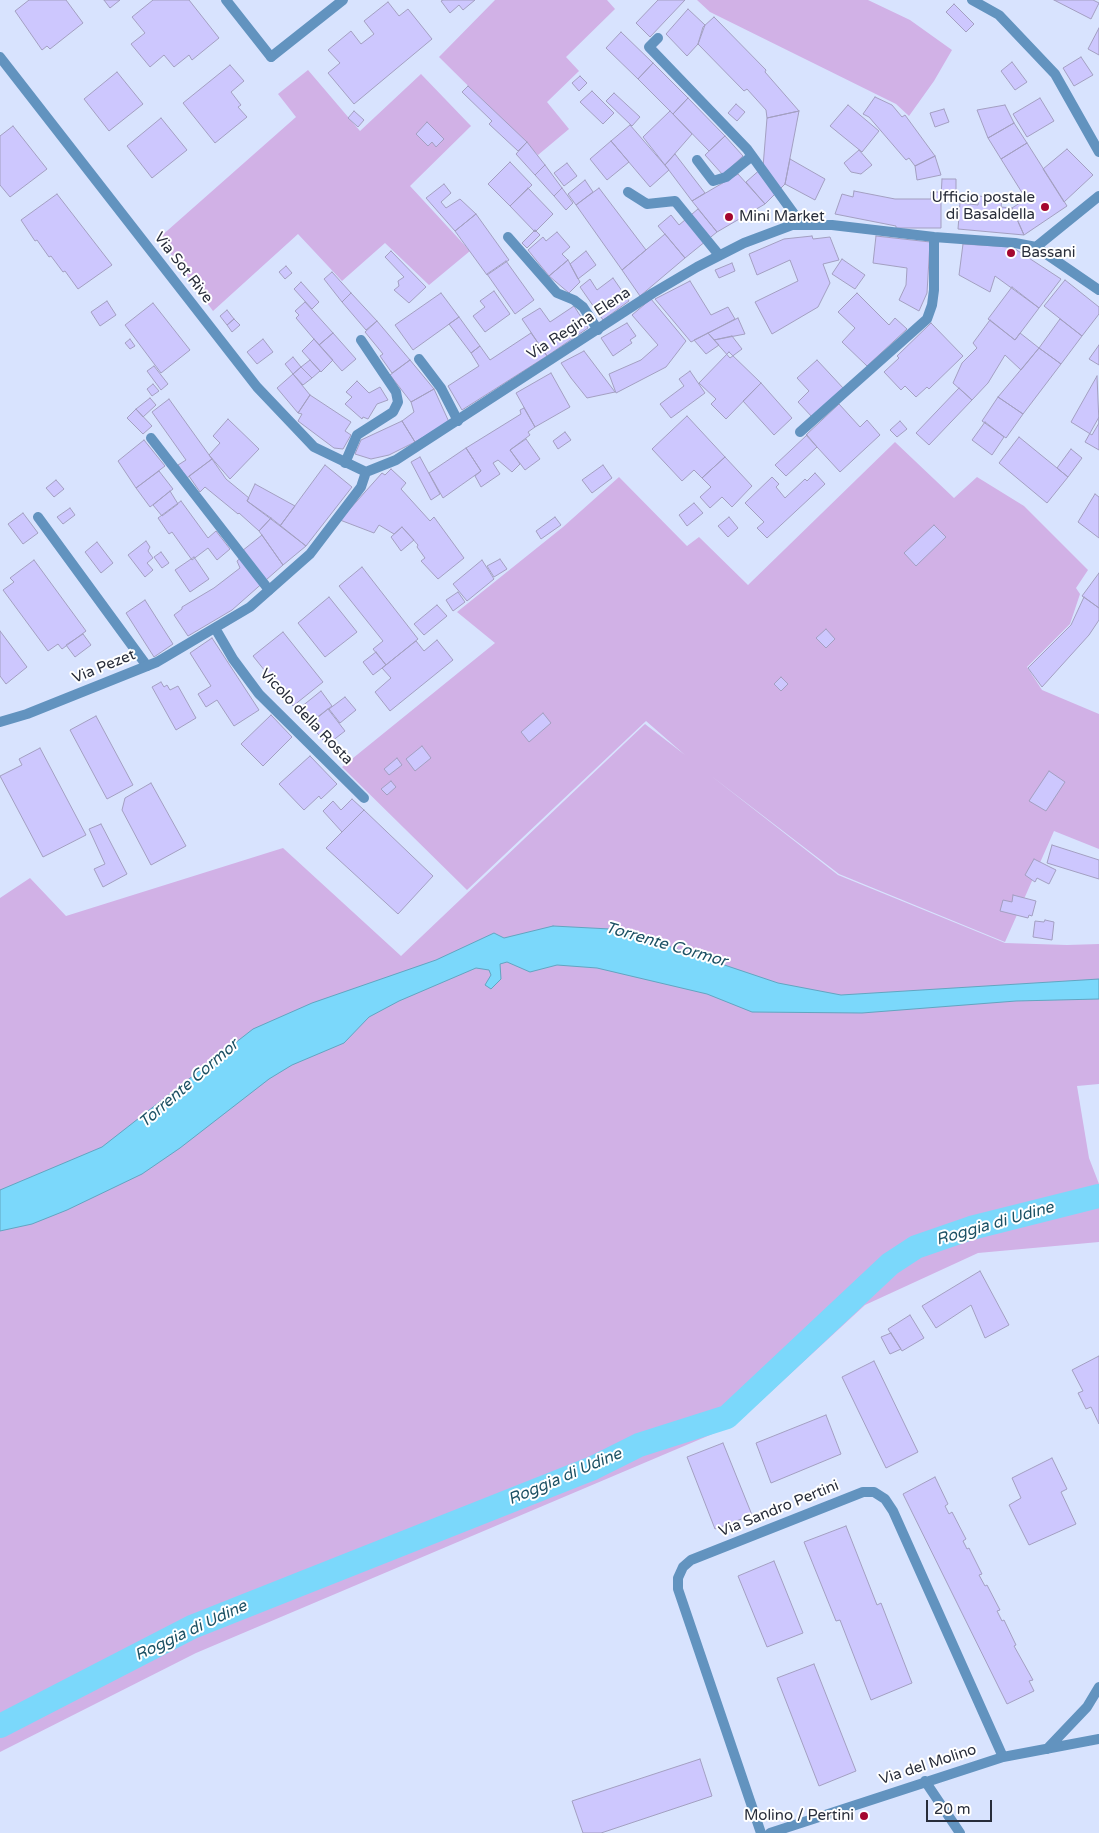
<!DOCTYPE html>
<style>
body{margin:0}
#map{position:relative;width:1099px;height:1833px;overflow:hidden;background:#d8e3fe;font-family:"Varela Round",sans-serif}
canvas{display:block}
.scale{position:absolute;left:926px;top:1800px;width:66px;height:22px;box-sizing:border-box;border:2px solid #282d3a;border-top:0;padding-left:6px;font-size:15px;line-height:18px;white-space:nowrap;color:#282d3a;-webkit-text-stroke:4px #fff;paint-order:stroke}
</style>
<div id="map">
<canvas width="1099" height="1833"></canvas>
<div class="scale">20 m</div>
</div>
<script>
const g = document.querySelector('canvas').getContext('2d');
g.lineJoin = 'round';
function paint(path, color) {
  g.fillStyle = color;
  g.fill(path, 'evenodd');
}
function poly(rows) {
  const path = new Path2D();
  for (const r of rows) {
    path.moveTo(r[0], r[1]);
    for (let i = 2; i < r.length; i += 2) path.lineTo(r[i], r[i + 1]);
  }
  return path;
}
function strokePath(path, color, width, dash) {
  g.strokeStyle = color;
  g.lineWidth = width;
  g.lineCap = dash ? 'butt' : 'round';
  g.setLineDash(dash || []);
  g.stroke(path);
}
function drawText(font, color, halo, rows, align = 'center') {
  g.font = font + ' "Varela Round",sans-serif';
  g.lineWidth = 4;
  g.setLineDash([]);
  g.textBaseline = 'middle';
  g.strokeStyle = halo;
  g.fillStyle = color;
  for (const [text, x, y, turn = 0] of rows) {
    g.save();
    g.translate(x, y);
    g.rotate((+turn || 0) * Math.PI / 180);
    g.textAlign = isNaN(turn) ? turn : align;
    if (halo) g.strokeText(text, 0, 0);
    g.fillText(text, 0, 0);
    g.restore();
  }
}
paint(poly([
 [495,0,607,0,615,9,566,57,579,71,547,102,569,129,538,155,439,57],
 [697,0,868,0,910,20,952,50,934,81,909,116,896,104,710,12],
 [308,70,360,131,421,74,471,126,410,186,470,251,429,285,385,243,342,281,298,234,213,311,159,238,296,117,278,94],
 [895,442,954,498,977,477,1024,506,1088,570,1076,588,1080,594,1070,624,1027,667,1042,690,1099,714,1099,849,1054,831,1005,942,839,874,710,775,838,875,1005,943,1067,945,1099,944,1099,1084,1077,1086,1089,1158,1099,1184,1099,1242,978,1253,865,1305,736,1424,196,1653,0,1752,0,898,30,878,66,916,283,848,401,956,645,724,685,755,646,721,467,890,342,767,495,643,457,612,563,527,619,477,687,546,699,537,748,585]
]), '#d1b1e6');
const water = poly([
 [553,926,610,929,653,941,778,983,841,995,1099,979,1099,999,1016,1001,862,1013,752,1012,707,994,597,968,557,965,530,972,507,962,500,964,501,979,491,989,485,985,491,975,489,970,476,968,399,1001,369,1017,344,1043,292,1065,269,1079,180,1148,142,1174,67,1210,32,1224,0,1231,0,1190,102,1147,253,1029,312,1003,436,960,494,933,504,938,553,926]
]);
paint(water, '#7bd8fb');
strokePath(water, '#62a5c1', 1);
strokePath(poly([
 [0,1726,192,1627,593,1468,639,1445,727,1417,890,1264,916,1247,971,1228,1099,1196]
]), '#7bd8fb', 24);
const building = poly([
 [29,0,66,0,83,23,50,49,47,46,42,50,15,11,29,0],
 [104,0,120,0,110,8,104,0],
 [153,0,189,0,219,38,192,60,189,55,174,67,164,55,150,67,131,44,145,33,132,17,153,0],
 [443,0,475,0,463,10,459,5,450,13,441,1,443,0],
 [658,0,685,0,650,37,636,23,658,0],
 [1054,0,1093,0,1099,3,1091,19,1054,0],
 [388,2,399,16,408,9,432,39,354,104,328,73,340,63,328,50,351,31,361,44,374,34,364,21,388,2],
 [954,4,974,24,966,32,946,12,954,4],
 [688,9,705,25,698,44,687,56,666,34,688,9],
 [714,17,766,70,765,72,799,111,767,118,766,110,747,89,744,91,698,44,703,27,714,17],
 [1099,28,1099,55,1088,49,1099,28],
 [621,32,653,63,638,79,606,48,621,32],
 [1081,57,1093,75,1074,86,1063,68,1081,57],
 [1012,62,1027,82,1015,90,1001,71,1012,62],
 [653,63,688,98,673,114,638,79,653,63],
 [230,65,244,81,231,92,241,105,238,107,247,117,215,143,183,103,230,65],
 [117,72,143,104,109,131,84,99,117,72],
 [580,76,587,83,579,91,572,83,580,76],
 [468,86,527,142,518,151,489,124,492,121,462,92,468,86],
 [592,91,614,113,603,124,580,102,592,91],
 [614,93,640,117,632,126,606,101,614,93],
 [875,97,892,105,902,117,905,115,935,156,915,166,909,158,906,160,869,117,863,114,875,97],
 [688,98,725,136,709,151,673,114,688,98],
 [1040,98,1054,121,1027,137,1013,114,1040,98],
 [736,104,745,112,737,121,728,113,736,104],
 [848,105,879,131,862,152,830,126,848,105],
 [1005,105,1014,123,988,138,977,110,1005,105],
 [944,109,949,122,935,127,930,113,944,109],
 [354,111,364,120,358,127,348,118,354,111],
 [670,111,692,134,665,165,643,137,670,111],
 [799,111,785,184,765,204,746,182,763,167,767,118,799,111],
 [161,118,187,150,152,178,127,146,161,118],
 [427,122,444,139,436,147,432,142,428,146,416,134,427,122],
 [1014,123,1027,143,1001,159,988,138,1014,123],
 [630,125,669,170,650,187,611,141,630,125],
 [13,126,47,169,10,197,0,185,0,136,13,126],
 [725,136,743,156,723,175,705,155,725,136],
 [611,141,629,162,607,180,590,159,611,141],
 [527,142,545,165,535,175,516,154,527,142],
 [1027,143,1067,206,1024,235,1012,208,1026,199,1001,159,1027,143],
 [1067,149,1093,175,1064,202,1043,169,1067,149],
 [859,150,872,165,861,174,851,172,844,163,859,150],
 [675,154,705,193,692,201,665,165,675,154],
 [935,156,941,175,917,180,915,166,935,156],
 [790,159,825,179,815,200,785,184,790,159],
 [510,162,532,185,510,206,488,184,510,162],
 [567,163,577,176,564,186,554,173,567,163],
 [545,165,562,188,554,196,535,175,545,165],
 [738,174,765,204,717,232,692,201,738,174],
 [942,179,956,179,956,197,941,197,942,179],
 [585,180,593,192,576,205,568,194,585,180],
 [444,184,451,193,441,202,446,208,460,199,476,214,455,231,426,198,444,184],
 [528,188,553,214,535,232,510,206,528,188],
 [562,188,573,203,566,210,554,196,562,188],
 [599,188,646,250,622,270,576,205,599,188],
 [854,191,895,199,931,199,931,192,941,192,941,228,896,228,896,226,835,214,842,194,853,197,854,191],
 [57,194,112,265,78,289,65,271,63,272,51,256,49,257,37,240,35,241,21,220,57,194],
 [979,196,1002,199,1001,207,1012,208,1024,235,958,229,960,203,978,205,979,196],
 [698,209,717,232,685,258,658,226,671,215,679,225,698,209],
 [476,214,509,260,487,275,455,231,476,214],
 [535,230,540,235,527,248,522,243,535,230],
 [557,232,570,247,562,254,568,260,549,276,528,250,543,237,546,241,557,232],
 [665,234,685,258,640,296,622,270,665,234],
 [812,236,813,239,830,237,839,260,823,264,830,283,818,307,772,334,755,302,798,281,790,260,757,275,749,254,784,239,812,236],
 [876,236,930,242,927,293,919,311,899,300,906,285,907,268,873,263,876,236],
 [963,244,1012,247,1061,279,1039,308,995,276,990,292,959,275,963,244],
 [391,251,426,287,409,303,394,290,399,286,398,281,404,277,385,257,391,251],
 [586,251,596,265,578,279,570,264,586,251],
 [842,259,865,275,855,289,832,274,842,259],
 [568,260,580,282,569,293,549,276,568,260],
 [506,261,534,300,515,314,487,274,506,261],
 [732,263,735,271,719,278,715,270,732,263],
 [286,266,292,273,285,279,279,272,286,266],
 [332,272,351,293,342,302,324,279,332,272],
 [613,278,629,301,603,320,580,287,590,279,597,290,613,278],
 [1065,280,1099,307,1099,314,1082,336,1044,306,1065,280],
 [690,281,711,315,728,307,735,319,691,342,655,299,690,281],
 [301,282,319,302,312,309,294,289,301,282],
 [1012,287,1039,308,1015,340,988,319,1012,287],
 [494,291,510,314,485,332,473,316,485,307,480,301,494,291],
 [351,293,377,321,366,330,342,302,351,293],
 [441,293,459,317,413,350,395,325,441,293],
 [857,293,889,325,895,318,907,329,867,366,842,342,855,328,838,312,857,293],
 [651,299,686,341,666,367,616,393,609,374,641,360,658,345,632,315,651,299],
 [107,301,116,315,100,326,91,312,107,301],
 [305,302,333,333,319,345,296,318,299,315,295,311,305,302],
 [153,303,190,350,161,373,125,325,153,303],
 [574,306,588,328,547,356,522,319,540,308,550,322,574,306],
 [227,310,234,319,227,325,220,316,227,310],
 [459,317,480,346,471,353,449,324,459,317],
 [738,318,745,334,714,340,708,333,738,318],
 [234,319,240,325,232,332,227,325,234,319],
 [1060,319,1082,336,1061,364,1039,348,1060,319],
 [990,320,1015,340,1020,333,1039,348,1021,370,1005,355,988,383,972,400,953,383,962,363,977,348,973,343,990,320],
 [377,321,410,360,392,373,380,356,383,354,365,332,377,321],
 [627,323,636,336,630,340,632,343,613,356,601,338,627,323],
 [931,323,963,356,929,389,927,387,916,397,905,386,901,390,884,372,899,358,897,356,931,323],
 [333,333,356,359,342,371,319,345,333,333],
 [531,333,547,356,462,410,448,386,479,366,471,353,480,346,490,360,531,333],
 [708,333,719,345,706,354,694,340,708,333],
 [732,336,742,349,730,358,714,340,732,336],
 [130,339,135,346,130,349,125,343,130,339],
 [263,339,273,352,257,364,247,352,263,339],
 [314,339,333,360,321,372,302,351,314,339],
 [1099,345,1099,365,1089,359,1099,345],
 [1039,348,1061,364,1023,414,998,397,1039,348],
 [584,351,615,392,587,398,571,378,561,363,584,351],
 [729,352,761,383,726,419,711,404,716,399,699,383,729,352],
 [293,357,301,367,293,374,285,364,293,357],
 [310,360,320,371,312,378,301,367,310,360],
 [410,360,434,389,411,402,390,375,410,360],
 [817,360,844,389,813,418,798,402,809,391,797,378,817,360],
 [154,366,168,384,161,390,147,371,154,366],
 [301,367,312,378,303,385,293,374,301,367],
 [690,371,705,393,671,418,660,404,684,386,679,379,690,371],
 [551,373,570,407,535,427,516,393,551,373],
 [293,374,310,395,298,413,277,388,293,374],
 [1097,376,1099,423,1092,435,1071,422,1097,376],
 [357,381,369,393,380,387,388,400,377,404,368,419,363,417,362,419,345,404,352,397,346,392,357,381],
 [761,383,792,418,774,435,743,401,761,383],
 [153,384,159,391,152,396,147,389,153,384],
 [959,388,972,400,929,445,916,433,959,388],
 [434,389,449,422,415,442,402,421,414,412,411,402,434,389],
 [310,395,351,422,345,431,351,435,343,449,334,448,298,421,302,414,298,413,310,395],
 [998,397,1023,414,1006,438,982,421,998,397],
 [150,398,156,405,143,417,136,409,150,398],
 [169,399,212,459,187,478,178,465,186,460,152,412,169,399],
 [839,404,860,427,867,420,880,435,840,472,806,435,839,404],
 [524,408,535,427,528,432,530,435,510,450,520,464,512,472,498,460,493,463,500,474,481,487,475,476,481,471,466,448,521,414,520,410,524,408],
 [136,409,152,426,143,434,127,418,136,409],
 [687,416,725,457,702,478,694,470,682,481,652,449,687,416],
 [1099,417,1099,450,1085,442,1099,417],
 [228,419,259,449,230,479,209,455,220,443,213,436,228,419],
 [402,421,415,442,389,455,371,459,355,454,361,440,402,421],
 [900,421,907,429,897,437,890,430,900,421],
 [985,422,1004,437,992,455,972,440,985,422],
 [565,432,571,440,558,449,553,441,565,432],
 [807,435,817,447,786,476,775,465,807,435],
 [1019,437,1068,477,1047,503,999,463,1019,437],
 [526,439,540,459,525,470,510,450,526,439],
 [144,440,165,466,136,488,118,461,144,440],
 [466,448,481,471,443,498,429,473,466,448],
 [1071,449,1082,458,1068,477,1057,468,1071,449],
 [420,457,440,494,431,500,411,462,420,457],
 [725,457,752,486,732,507,722,497,710,508,700,497,711,487,702,478,725,457],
 [212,459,226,479,249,498,247,501,271,518,259,531,239,513,238,514,205,487,200,492,189,476,212,459],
 [325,465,352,487,306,546,280,526,325,465],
 [603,465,612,478,592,493,582,480,603,465],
 [391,469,406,483,401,489,430,521,434,517,464,558,438,579,421,561,425,558,417,547,418,545,402,527,394,534,379,525,374,533,340,520,382,473,385,475,391,469],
 [159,471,173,489,150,507,136,488,159,471],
 [815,473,825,484,767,538,757,528,764,522,745,503,772,477,779,484,776,487,785,498,805,479,807,481,815,473],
 [56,480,64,489,54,497,46,488,56,480],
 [255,484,295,506,280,526,247,501,255,484],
 [170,491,178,504,162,516,153,505,170,491],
 [1095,494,1099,497,1099,538,1078,522,1095,494],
 [181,501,208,538,216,531,230,549,217,560,208,548,192,560,172,532,169,534,158,518,181,501],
 [694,503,703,513,687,526,679,515,694,503],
 [70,508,75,515,63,524,57,517,70,508],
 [23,513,38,533,23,544,8,524,23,513],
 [555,517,561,525,541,539,536,531,555,517],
 [729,517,738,528,728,537,718,526,729,517],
 [271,518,306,546,283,565,259,531,271,518],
 [934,525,946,537,916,566,904,553,934,525],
 [402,527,414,540,401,551,391,537,402,527],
 [262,535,283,565,232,610,188,636,174,615,182,609,182,607,214,588,240,568,237,561,245,554,242,551,262,535],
 [146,541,150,547,148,551,153,558,147,563,153,570,145,577,128,555,146,541],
 [97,542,113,563,101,573,85,552,97,542],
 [161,552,169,563,162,568,154,557,161,552],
 [194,557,209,579,190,592,175,570,194,557],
 [500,559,507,569,494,577,487,566,500,559],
 [34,560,86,631,62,649,58,644,48,651,3,590,14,582,10,578,34,560],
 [482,560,494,579,467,601,453,584,482,560],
 [362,567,418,639,386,665,373,649,383,641,339,586,362,567],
 [1099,573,1099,608,1082,596,1099,573],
 [458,592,465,602,453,611,446,600,458,592],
 [329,597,357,632,325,657,298,623,329,597],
 [1084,597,1099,608,1099,620,1089,635,1042,687,1028,668,1071,625,1084,597],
 [145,600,173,644,154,657,126,613,145,600],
 [437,605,447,616,424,635,414,624,437,605],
 [826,629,835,639,826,648,816,638,826,629],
 [0,631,27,667,6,684,0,676,0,631],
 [283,632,323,682,293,706,253,656,283,632],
 [83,634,91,645,75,657,66,645,83,634],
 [212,638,259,710,234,726,217,700,206,707,198,694,211,686,190,653,212,638],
 [437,640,453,660,390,711,375,692,391,678,382,668,416,641,424,651,437,640],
 [376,652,386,665,373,675,363,662,376,652],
 [781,677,788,684,781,691,774,684,781,677],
 [161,682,164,687,167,685,170,690,178,686,196,718,176,730,152,687,161,682],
 [321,691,332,706,312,721,301,707,321,691],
 [345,697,356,710,340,723,329,709,345,697],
 [328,709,345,731,327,745,310,724,328,709],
 [543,713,551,723,529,742,521,732,543,713],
 [271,715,292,737,263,766,241,744,271,715],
 [96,716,133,785,107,799,70,730,96,716],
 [422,746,431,758,415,771,406,759,422,746],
 [40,748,86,835,43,857,0,776,22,765,19,759,40,748],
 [310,756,337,784,321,799,319,796,304,810,279,784,310,756],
 [397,758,402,765,389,775,384,769,397,758],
 [1049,771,1065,782,1046,811,1029,801,1049,771],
 [391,781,396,787,387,795,381,789,391,781],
 [151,783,186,846,151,865,122,810,125,798,151,783],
 [352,799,364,810,342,832,323,811,333,801,341,810,352,799],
 [364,810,433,876,398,914,326,848,364,810],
 [101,824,127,874,103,887,94,869,105,864,89,829,101,824],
 [1052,845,1099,860,1099,879,1047,863,1052,845],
 [1034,859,1056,870,1049,884,1037,878,1035,882,1025,875,1034,859],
 [1013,895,1036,901,1032,916,1029,915,1028,918,1000,911,1003,900,1012,902,1013,895],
 [1045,920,1054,922,1052,940,1033,937,1035,921,1044,922,1045,920],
 [980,1271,1009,1325,985,1338,971,1305,936,1328,922,1306,980,1271],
 [910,1315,924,1338,902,1351,888,1329,910,1315],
 [891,1333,901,1349,890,1354,881,1337,891,1333],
 [1099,1356,1099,1424,1091,1407,1086,1409,1078,1393,1083,1391,1072,1370,1099,1356],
 [874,1361,918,1452,886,1468,842,1377,874,1361],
 [826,1415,841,1454,771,1483,756,1443,826,1415],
 [723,1443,752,1515,715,1529,687,1457,723,1443],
 [1052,1458,1067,1489,1061,1492,1076,1524,1029,1545,1009,1505,1021,1498,1012,1478,1052,1458],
 [935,1477,948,1504,945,1506,949,1514,952,1512,966,1539,963,1541,967,1549,969,1548,982,1574,979,1575,985,1586,987,1585,1000,1610,997,1611,1002,1621,1004,1620,1016,1645,1014,1646,1033,1680,1029,1681,1034,1691,1007,1704,903,1494,935,1477],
 [846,1526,877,1605,881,1603,912,1683,871,1700,840,1620,836,1621,804,1542,846,1526],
 [774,1561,803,1633,767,1647,738,1576,774,1561],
 [814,1664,856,1771,819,1786,777,1678,814,1664],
 [700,1759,712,1796,601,1833,583,1833,572,1801,700,1759]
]);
paint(building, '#cdc7fe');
strokePath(building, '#a39fc1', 1);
strokePath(poly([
 [658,38,649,47,747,149,802,225],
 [271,57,343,0],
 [697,160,713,181,726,177,752,156],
 [628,192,647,204,675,201,719,255],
 [508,237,557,293,574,300,583,307,598,330],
 [419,359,441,388,458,421],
 [151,438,269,590],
 [345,463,357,435,393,412,398,402,396,392,361,340],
 [38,517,147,666]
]), '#6293bf', 10);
strokePath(poly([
 [226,0,271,57],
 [972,0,999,15,1055,74,1099,152],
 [0,57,257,387,314,447,366,472],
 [1036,247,1099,196],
 [800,432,927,319,932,305,934,290,934,237],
 [215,628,233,659,259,694,364,798],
 [0,722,27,714,157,662,250,607,310,554,361,487,366,472,396,460,653,293,697,267,744,243,792,225,832,225,934,237,1015,243,1036,247,1099,290],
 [1047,1749,1087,1707,1099,1687],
 [925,1781,960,1833],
 [761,1833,678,1589,678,1578,683,1567,691,1560,863,1492,874,1492,885,1499,893,1511,1003,1757],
 [770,1833,1003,1757,1099,1739]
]), '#6293bf', 10);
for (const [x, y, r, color] of [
 [1045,207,5,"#a4072f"],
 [729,217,5,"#a4072f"],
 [1011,253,5,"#a4072f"],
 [864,1816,5,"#a4072f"]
]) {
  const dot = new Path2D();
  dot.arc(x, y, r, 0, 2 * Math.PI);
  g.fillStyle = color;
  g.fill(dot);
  strokePath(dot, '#fff', 2);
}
drawText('15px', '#282d3a', '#fff', [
 ["Ufficio postale",1035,198],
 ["di Basaldella",1035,215],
 ["Mini Market",739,217,"left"],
 ["Bassani",1021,253,"left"],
 ["Molino / Pertini",854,1816]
], 'right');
drawText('15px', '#282d3a', '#fff', [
 ["Via Sot Rive",183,268,52],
 ["Via Regina Elena",579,324,-33],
 ["Via Pezet",104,667,-22],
 ["Vicolo della Rosta",306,717,46],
 ["Via Sandro Pertini",779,1509,-22],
 ["Via del Molino",928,1765,-18]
]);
drawText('italic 16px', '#1c5164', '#fff', [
 ["Torrente Cormor",666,945,16],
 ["Torrente Cormor",189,1084,-41],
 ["Roggia di Udine",995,1224,-16],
 ["Roggia di Udine",565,1477,-23],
 ["Roggia di Udine",191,1631,-25]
]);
</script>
